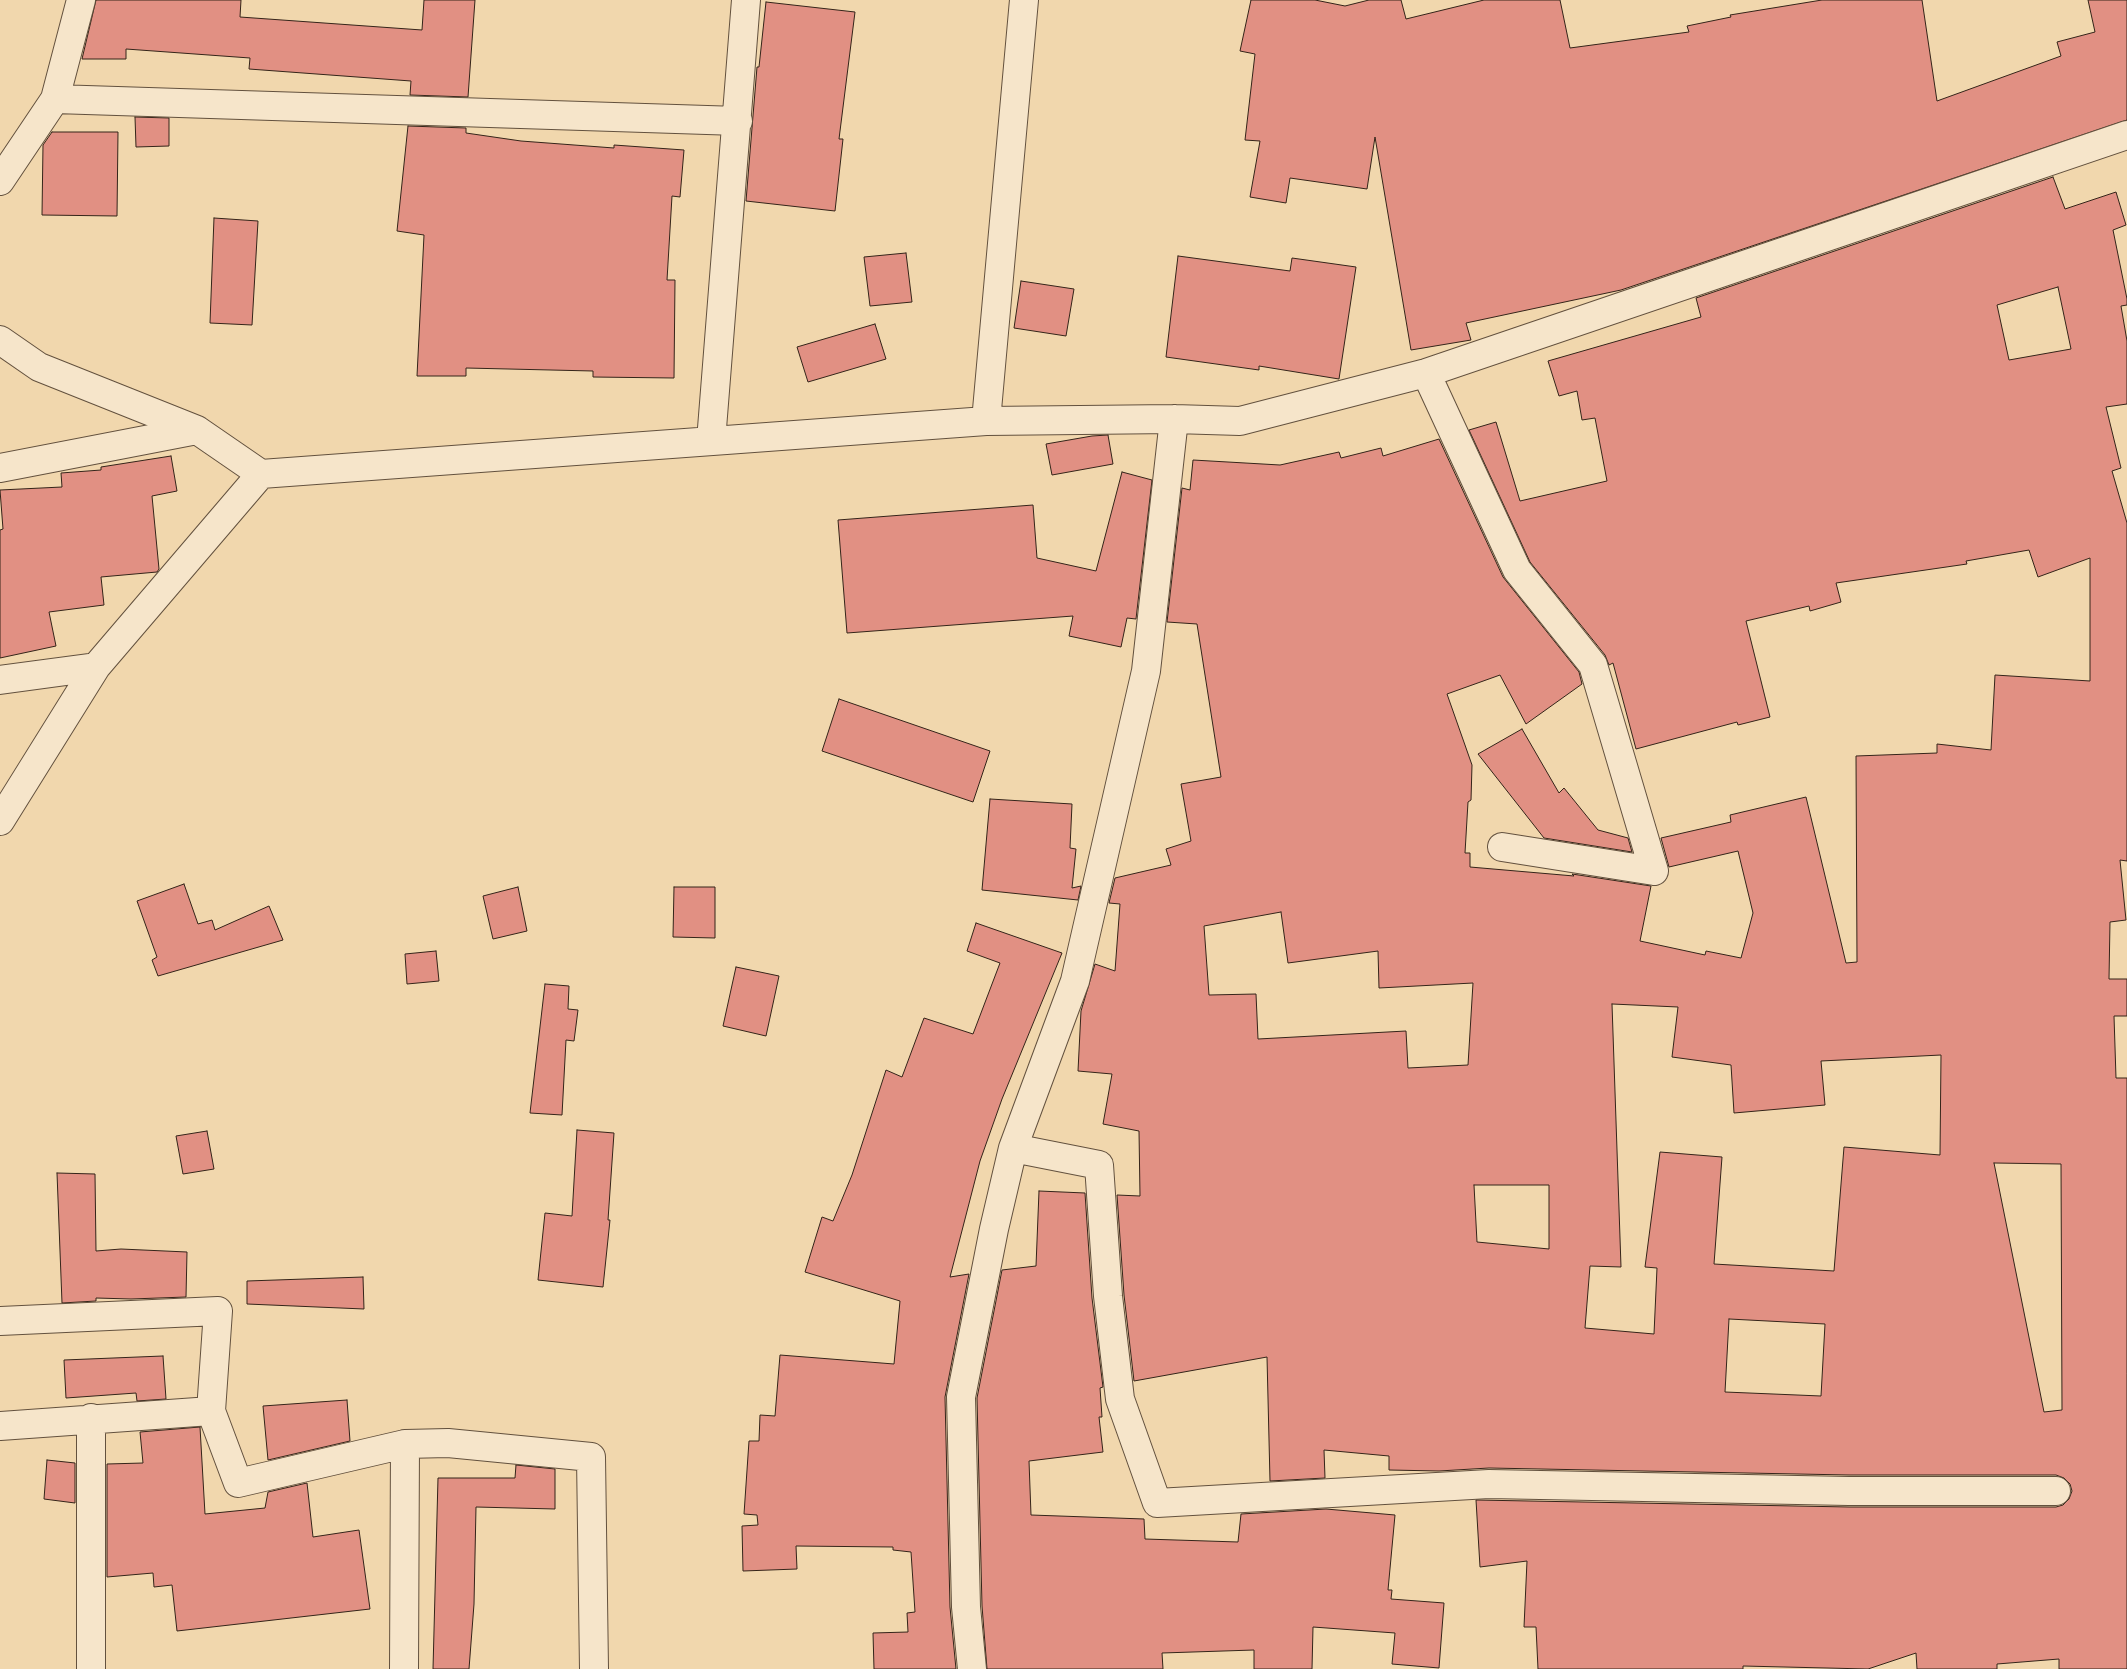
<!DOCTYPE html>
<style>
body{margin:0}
canvas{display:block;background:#f1d7ad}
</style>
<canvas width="2127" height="1669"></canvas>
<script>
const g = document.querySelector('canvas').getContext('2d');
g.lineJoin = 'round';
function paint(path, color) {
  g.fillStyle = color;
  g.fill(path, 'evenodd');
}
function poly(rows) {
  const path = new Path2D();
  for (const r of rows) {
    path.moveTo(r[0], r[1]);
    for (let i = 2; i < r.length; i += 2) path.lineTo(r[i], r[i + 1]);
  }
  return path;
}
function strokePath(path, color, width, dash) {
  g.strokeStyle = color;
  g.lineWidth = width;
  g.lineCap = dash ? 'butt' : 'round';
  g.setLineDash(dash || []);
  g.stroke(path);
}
const building = poly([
 [96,0,241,0,240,17,422,30,424,0,475,0,468,97,410,95,411,81,249,69,250,58,126,49,126,59,82,59,96,0],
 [1251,0,1315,0,1345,6,1369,0,1401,0,1406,19,1484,0,1560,0,1570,48,1689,32,1687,26,1731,17,1730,15,1822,0,1922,0,1937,101,2061,56,2057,42,2095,32,2088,0,2127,0,2127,120,1621,290,1466,323,1471,340,1411,350,1375,137,1367,189,1290,178,1286,203,1250,197,1260,141,1245,140,1255,54,1240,51,1251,0],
 [766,2,855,12,839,139,843,139,835,211,746,201,757,67,759,67,766,2],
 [135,117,169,118,169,146,136,147,135,117],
 [408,126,466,128,466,133,521,141,614,148,614,145,684,150,680,197,672,196,667,280,675,280,674,378,593,377,593,371,466,368,466,376,417,376,424,235,397,231,408,126],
 [52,132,118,132,117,216,42,215,43,145,52,132],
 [2053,177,2065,209,2116,192,2126,225,2113,230,2127,299,2127,305,2121,306,2127,341,2127,404,2106,407,2121,468,2112,471,2127,523,2127,861,2120,860,2126,920,2110,922,2109,979,2127,979,2127,1016,2114,1016,2116,1078,2127,1078,2127,1669,2059,1669,2059,1659,1997,1664,1997,1669,1917,1669,1916,1653,1868,1669,1743,1666,1743,1669,1538,1669,1536,1627,1524,1627,1527,1561,1480,1567,1476,1500,1849,1507,2056,1507,2063,1505,2069,1499,2072,1491,2070,1484,2064,1478,2056,1475,1849,1475,1489,1468,1439,1471,1389,1470,1389,1456,1324,1450,1325,1478,1270,1481,1267,1357,1134,1381,1124,1295,1117,1195,1140,1196,1139,1131,1103,1124,1112,1074,1078,1071,1081,1011,1095,964,1115,971,1120,904,1109,903,1115,878,1171,865,1166,849,1191,841,1181,784,1221,777,1197,624,1167,622,1182,488,1190,490,1193,460,1280,465,1339,452,1341,458,1381,448,1383,456,1439,439,1503,577,1579,672,1582,684,1526,724,1500,675,1447,694,1472,765,1471,800,1468,802,1465,853,1470,853,1470,867,1574,876,1572,874,1651,886,1640,941,1705,955,1706,951,1741,958,1753,913,1738,851,1669,867,1661,838,1731,822,1730,815,1806,797,1846,963,1857,962,1856,756,1937,753,1937,744,1991,750,1995,675,2090,681,2090,558,2038,577,2029,550,1966,561,1967,564,1836,583,1841,602,1810,611,1809,606,1746,621,1770,717,1738,725,1737,722,1636,749,1613,663,1609,665,1605,655,1530,562,1469,430,1496,422,1520,501,1607,481,1595,418,1582,420,1577,391,1559,396,1548,361,1701,317,1696,298,2053,177],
 [2058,287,2071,349,2009,360,1997,305,2058,287],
 [1281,912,1288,963,1378,951,1379,988,1473,983,1468,1065,1408,1068,1406,1031,1258,1039,1256,994,1209,995,1204,926,1281,912],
 [1612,1004,1678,1007,1672,1057,1731,1065,1734,1113,1825,1105,1821,1061,1941,1055,1940,1155,1844,1147,1834,1271,1714,1264,1722,1157,1660,1152,1645,1267,1657,1268,1654,1334,1585,1328,1590,1266,1621,1267,1612,1004],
 [1994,1163,2061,1164,2062,1410,2044,1412,1994,1163],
 [1474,1185,1549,1185,1549,1249,1477,1242,1474,1185],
 [1729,1319,1825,1324,1821,1396,1725,1392,1729,1319],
 [214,218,258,221,252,325,210,323,214,218],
 [906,253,912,302,870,306,864,257,906,253],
 [1178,256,1290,271,1292,258,1356,267,1339,379,1259,366,1259,370,1166,357,1178,256],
 [1021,281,1074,289,1066,336,1014,328,1021,281],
 [875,324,886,359,808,382,797,347,875,324],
 [1108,435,1113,464,1052,475,1046,444,1092,436,1108,435],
 [171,456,177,491,152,496,159,569,157,572,101,577,104,605,49,612,56,646,0,658,0,530,3,529,0,490,62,487,61,473,101,470,101,467,171,456],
 [1122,472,1152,480,1136,619,1127,618,1121,647,1069,636,1073,616,847,633,838,520,1033,505,1037,558,1096,571,1122,472],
 [839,699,990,751,973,802,822,751,839,699],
 [1522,729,1559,793,1564,788,1598,830,1628,838,1632,852,1544,838,1478,754,1522,729],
 [990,799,1072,804,1070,848,1076,849,1072,888,1081,886,1078,900,982,890,990,799],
 [184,884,198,924,212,920,215,930,269,906,283,940,158,976,152,960,157,957,137,901,184,884],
 [518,887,527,931,493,939,483,896,518,887],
 [674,887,715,887,715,938,673,937,674,887],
 [976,923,1062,953,1002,1099,980,1161,950,1277,969,1274,945,1397,950,1607,956,1669,874,1669,873,1633,908,1632,907,1613,915,1612,911,1552,893,1550,893,1547,796,1546,797,1569,743,1571,742,1526,758,1525,757,1515,744,1514,749,1441,759,1441,760,1415,775,1416,780,1355,894,1364,900,1301,805,1272,822,1217,833,1221,852,1175,886,1070,902,1077,924,1018,973,1034,1000,963,967,951,976,923],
 [436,951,439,981,407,984,405,954,436,951],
 [736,967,779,976,766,1036,723,1026,736,967],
 [545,984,569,986,568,1009,578,1010,574,1041,566,1040,562,1115,530,1113,545,984],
 [577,1130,614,1133,608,1220,610,1220,603,1287,538,1280,545,1213,572,1216,577,1130],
 [207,1131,214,1169,183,1174,176,1136,207,1131],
 [57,1173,95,1174,96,1251,121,1249,187,1252,186,1297,131,1299,96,1298,96,1301,62,1303,57,1173],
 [1039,1191,1085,1193,1092,1298,1103,1387,1100,1388,1102,1417,1099,1417,1103,1452,1029,1461,1031,1515,1144,1519,1145,1539,1238,1542,1241,1514,1326,1509,1395,1515,1388,1590,1392,1590,1391,1599,1444,1603,1439,1668,1392,1664,1395,1633,1313,1627,1312,1669,1254,1669,1254,1650,1162,1653,1163,1669,987,1669,982,1606,977,1398,1002,1270,1036,1266,1039,1191],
 [363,1277,364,1309,247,1304,247,1281,363,1277],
 [163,1356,166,1399,137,1401,136,1393,66,1398,64,1360,163,1356],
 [347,1400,350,1441,268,1460,263,1406,347,1400],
 [200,1427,205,1514,265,1508,268,1492,307,1483,313,1537,359,1530,370,1609,177,1631,172,1585,154,1587,153,1573,107,1577,107,1464,143,1463,140,1432,200,1427],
 [47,1460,75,1463,75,1503,44,1499,47,1460],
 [516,1465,555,1469,555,1509,476,1507,474,1604,469,1669,433,1669,438,1478,515,1478,516,1465]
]);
paint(building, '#e19083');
strokePath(building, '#342419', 1);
const street = poly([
 [1024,0,986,421,1174,419,1240,421,1426,373,2127,135],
 [55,99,738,121],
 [0,181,55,99,81,0],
 [0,340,39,367,197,430,261,474],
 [1426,373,1517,570,1593,665,1654,871,1502,847],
 [711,441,746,0],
 [0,468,197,430],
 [0,680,96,667],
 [0,821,96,667,261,474,986,421],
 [1013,1148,1099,1165,1108,1296,1120,1399,1157,1503,1489,1484,1849,1491,2056,1491],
 [0,1321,218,1311,211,1411,0,1426],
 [211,1411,238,1483,405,1444,404,1669],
 [405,1444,448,1443,591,1457,594,1669],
 [91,1669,91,1418],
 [972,1669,966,1607,961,1397,994,1229,1013,1148,1075,981,1146,671,1174,419]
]);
strokePath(street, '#63513e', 30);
strokePath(street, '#f6e5ca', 28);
</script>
